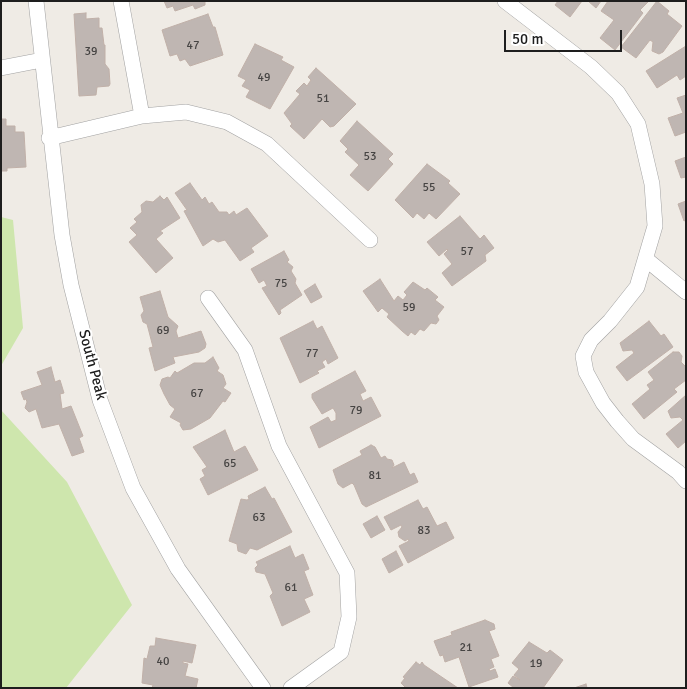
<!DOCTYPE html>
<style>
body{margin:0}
#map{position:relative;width:687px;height:689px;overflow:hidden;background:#efebe5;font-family:Signika,sans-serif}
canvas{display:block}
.frame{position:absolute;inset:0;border:2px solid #1e1e1e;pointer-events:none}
.scale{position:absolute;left:504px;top:30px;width:118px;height:22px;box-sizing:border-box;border:2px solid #1e1e1e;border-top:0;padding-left:6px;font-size:15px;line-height:18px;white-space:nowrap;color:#1e1e1e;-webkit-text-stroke:4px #fff;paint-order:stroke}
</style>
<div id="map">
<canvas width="687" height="689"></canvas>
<div class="frame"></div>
<div class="scale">50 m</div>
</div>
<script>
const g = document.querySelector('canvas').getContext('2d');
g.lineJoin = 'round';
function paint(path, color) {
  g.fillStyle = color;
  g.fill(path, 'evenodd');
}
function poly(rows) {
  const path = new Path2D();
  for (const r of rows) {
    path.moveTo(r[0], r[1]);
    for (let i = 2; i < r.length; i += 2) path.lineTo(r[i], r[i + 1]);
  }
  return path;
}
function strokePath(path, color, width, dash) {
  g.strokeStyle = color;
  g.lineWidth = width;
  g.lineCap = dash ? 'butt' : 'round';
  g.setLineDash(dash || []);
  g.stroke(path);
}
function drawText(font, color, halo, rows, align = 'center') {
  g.font = font + ' Signika,sans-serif';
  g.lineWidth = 4;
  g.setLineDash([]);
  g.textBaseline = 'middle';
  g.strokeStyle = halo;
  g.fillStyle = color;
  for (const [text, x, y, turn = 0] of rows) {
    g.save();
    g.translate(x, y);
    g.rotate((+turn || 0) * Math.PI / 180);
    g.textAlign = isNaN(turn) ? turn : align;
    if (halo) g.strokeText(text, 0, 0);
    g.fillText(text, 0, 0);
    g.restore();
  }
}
paint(poly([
 [1,217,13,220,23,328,1,366],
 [1,410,67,482,132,605,66,688,1,688]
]), '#cee6ad');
const building = poly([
 [164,1,205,1,205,5,195,9,193,5,175,11,173,6,167,8,164,1],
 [558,1,582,1,570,17,555,5,558,1],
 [588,1,601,1,596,8,588,1],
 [608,1,649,1,640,10,643,13,615,50,600,38,614,20,601,11,608,1],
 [657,1,669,11,667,14,682,26,663,52,659,54,652,51,653,42,650,40,636,58,621,47,657,1],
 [86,13,86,19,99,18,99,28,102,28,104,45,105,45,105,64,109,69,110,84,109,86,97,87,96,95,79,96,74,14,86,13],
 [208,14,213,27,215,27,223,55,190,66,185,59,180,61,177,54,170,56,162,30,208,14],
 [255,44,283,57,281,60,294,67,270,109,246,97,250,90,242,86,246,80,238,76,255,44],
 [686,46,686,76,680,80,677,75,657,88,646,71,686,46],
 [316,68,356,104,334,126,330,127,322,119,304,139,290,126,292,124,284,113,300,94,296,91,304,83,307,86,311,80,308,77,316,68],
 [686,95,686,132,675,136,668,118,683,113,677,98,686,95],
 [1,119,6,119,6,126,15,126,15,132,24,132,26,167,7,168,7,171,1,171,1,119],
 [357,121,393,154,388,159,393,164,368,191,350,175,359,165,345,152,348,149,340,141,357,121],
 [686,157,686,177,681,178,675,161,686,157],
 [427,164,450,181,448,183,460,194,436,219,429,213,424,219,417,213,413,218,395,200,427,164],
 [190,183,202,200,205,197,209,204,212,202,219,212,227,212,229,215,234,211,236,215,247,208,268,236,251,248,254,252,240,261,225,240,218,242,213,239,203,246,184,211,187,210,175,193,190,183],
 [160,196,164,200,167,197,180,218,160,231,163,233,156,239,173,258,156,273,129,242,137,235,130,228,137,222,134,219,142,212,141,205,146,201,153,202,160,196],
 [686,201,686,220,684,221,678,204,686,201],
 [460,216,480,239,484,235,494,248,485,255,486,261,452,286,442,273,452,264,444,254,448,250,447,249,439,256,427,242,460,216],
 [284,251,289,260,287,262,293,267,291,271,296,279,295,283,302,295,280,310,281,313,279,315,262,288,267,286,264,280,259,283,251,269,284,251],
 [380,279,394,301,398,296,403,300,407,295,404,292,413,282,425,290,427,288,438,297,435,300,444,307,437,316,439,320,436,324,431,323,424,331,420,329,415,335,411,332,408,336,402,331,387,317,389,314,382,308,378,312,363,291,380,279],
 [315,284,322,297,311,303,304,291,315,284],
 [160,291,168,317,178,326,176,331,178,338,201,331,206,344,205,348,199,352,173,357,175,363,155,371,149,348,153,347,147,324,143,322,141,315,144,311,140,297,160,291],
 [313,321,317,329,322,326,338,358,328,364,326,359,322,362,325,367,317,371,319,373,300,383,280,338,313,321],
 [649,321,661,336,664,334,673,347,627,381,616,367,634,353,632,350,623,351,620,343,649,321],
 [673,352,679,352,682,356,681,362,686,367,686,380,674,389,677,392,644,419,632,404,650,389,647,385,654,380,648,372,673,352],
 [213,357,219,368,217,371,223,375,226,384,223,388,231,393,225,402,223,401,210,418,191,429,183,430,180,425,181,423,170,417,175,409,170,405,164,394,160,385,162,379,168,377,170,378,175,371,177,373,194,363,205,363,213,357],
 [51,367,55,382,60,380,64,393,60,394,62,409,71,406,83,436,79,438,84,452,72,456,59,424,42,428,36,409,29,412,25,408,27,402,26,399,24,400,21,392,42,385,37,372,51,367],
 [355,371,366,391,360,394,363,401,371,397,381,416,319,448,310,427,328,417,331,422,336,420,336,413,333,408,322,414,312,398,312,394,355,371],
 [686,395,686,441,678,448,666,434,683,420,680,417,671,418,668,411,686,395],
 [225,430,234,452,245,446,258,470,208,495,200,479,205,476,202,470,207,467,193,447,225,430],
 [371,445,375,447,381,458,385,456,387,459,392,460,394,465,392,468,404,462,410,475,414,473,418,482,366,507,362,504,354,485,352,483,343,488,338,484,333,470,362,455,360,451,371,445],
 [265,487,272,499,274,498,292,532,257,550,250,548,246,554,238,551,237,544,229,541,241,499,247,500,249,499,248,496,265,487],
 [418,500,423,509,427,507,437,526,446,522,454,538,408,563,399,546,409,541,408,539,405,541,399,537,398,532,402,527,401,525,391,530,384,517,418,500],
 [377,516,385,530,371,538,363,524,377,516],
 [290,546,295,558,303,554,309,569,304,571,313,595,304,599,310,612,282,626,270,596,273,593,265,574,256,572,255,568,258,565,256,562,290,546],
 [396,551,403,565,389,573,382,559,396,551],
 [485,620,494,624,495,629,489,631,499,656,491,659,494,667,489,669,490,671,495,669,498,677,469,687,459,657,445,662,443,655,440,656,434,641,452,635,451,632,485,620],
 [156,638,196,645,192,663,183,661,183,663,188,664,185,676,198,679,196,688,152,688,153,685,142,683,144,658,147,659,150,646,155,646,156,638],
 [529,642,547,653,550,650,563,660,543,688,514,688,508,683,513,676,520,680,514,675,519,669,512,663,529,642],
 [416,662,420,665,422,662,424,665,458,688,406,688,401,683,405,678,403,677,416,662],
 [586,684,587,688,574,688,586,684]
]);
paint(building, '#bfb6b2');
strokePath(building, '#c0b0a8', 1);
const minor = poly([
 [36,1,62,235,71,285,100,400,133,488,178,569,263,688],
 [121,1,142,116],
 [505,1,591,67,618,93,638,124,652,184,655,226,637,287,610,321,591,340,583,356,586,372,603,403,617,421,633,439,678,472,686,481],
 [1,68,42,60],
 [49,138,142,116,186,112,227,122,267,144,370,240],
 [647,260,686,292],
 [208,298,245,350,279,446,347,573,349,617,341,652,291,688]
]);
strokePath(minor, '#a2a2a2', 16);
strokePath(minor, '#fff', 15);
drawText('12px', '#464443', null, [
 ["47",193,46],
 ["39",91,52],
 ["49",264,78],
 ["51",323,99],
 ["53",370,157],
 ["55",429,188],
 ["57",467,252],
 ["75",281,284],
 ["59",409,308],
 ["69",163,331],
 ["77",312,354],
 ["67",197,394],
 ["79",356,411],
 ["65",230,464],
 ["81",375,476],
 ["63",259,518],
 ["83",424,531],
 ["61",291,588],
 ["21",466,648],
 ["40",163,662],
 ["19",536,664]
]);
drawText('15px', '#1e1e1e', '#fff', [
 ["South Peak",92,365,75]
]);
</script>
